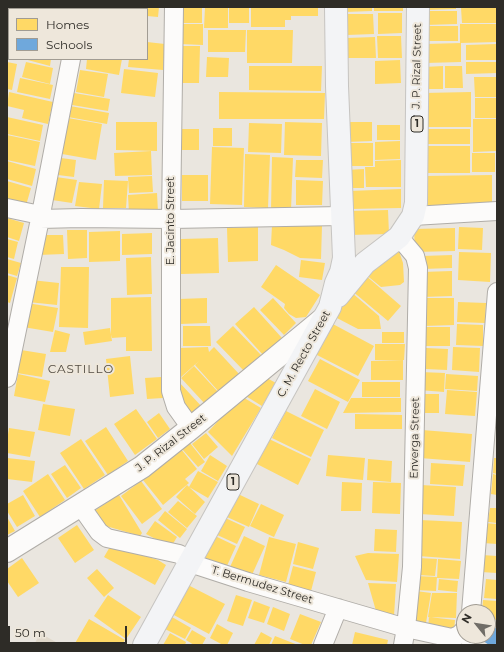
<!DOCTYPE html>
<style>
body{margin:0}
#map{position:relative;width:504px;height:652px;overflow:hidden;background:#eae6df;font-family:Montserrat,sans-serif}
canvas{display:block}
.frame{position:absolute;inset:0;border:8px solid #2e2c27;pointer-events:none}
.legend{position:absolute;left:8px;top:8px;width:140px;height:52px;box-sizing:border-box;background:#eee7db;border:1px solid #a19c93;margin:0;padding:5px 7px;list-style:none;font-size:12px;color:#2e2c27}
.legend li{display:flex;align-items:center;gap:8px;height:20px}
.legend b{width:20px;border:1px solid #a19c93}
.north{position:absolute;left:456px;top:604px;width:40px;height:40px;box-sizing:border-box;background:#eee7db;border:1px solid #a19c93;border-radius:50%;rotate:300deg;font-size:11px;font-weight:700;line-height:16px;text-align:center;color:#2e2c27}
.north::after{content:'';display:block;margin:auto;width:14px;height:18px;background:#706d67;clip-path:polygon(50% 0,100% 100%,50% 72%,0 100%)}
.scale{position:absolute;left:8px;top:626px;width:119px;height:18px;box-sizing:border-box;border:2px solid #2e2c27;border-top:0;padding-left:5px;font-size:12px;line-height:14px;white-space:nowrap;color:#2e2c27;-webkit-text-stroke:3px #eee7db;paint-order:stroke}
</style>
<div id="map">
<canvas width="504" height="652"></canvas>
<div class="frame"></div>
<ul class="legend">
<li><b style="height:11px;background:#ffd966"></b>Homes</li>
<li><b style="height:11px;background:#6fa8dc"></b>Schools</li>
</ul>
<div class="north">N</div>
<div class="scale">50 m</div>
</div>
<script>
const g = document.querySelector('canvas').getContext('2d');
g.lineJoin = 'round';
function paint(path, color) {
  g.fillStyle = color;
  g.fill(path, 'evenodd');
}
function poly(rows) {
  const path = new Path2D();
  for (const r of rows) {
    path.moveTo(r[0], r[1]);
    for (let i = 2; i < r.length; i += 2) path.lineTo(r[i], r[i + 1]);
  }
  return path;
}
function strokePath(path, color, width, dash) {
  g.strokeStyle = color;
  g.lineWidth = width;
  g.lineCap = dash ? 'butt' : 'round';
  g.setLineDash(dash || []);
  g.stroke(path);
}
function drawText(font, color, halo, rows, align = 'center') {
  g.font = font + ' Montserrat,sans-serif';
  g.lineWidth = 4;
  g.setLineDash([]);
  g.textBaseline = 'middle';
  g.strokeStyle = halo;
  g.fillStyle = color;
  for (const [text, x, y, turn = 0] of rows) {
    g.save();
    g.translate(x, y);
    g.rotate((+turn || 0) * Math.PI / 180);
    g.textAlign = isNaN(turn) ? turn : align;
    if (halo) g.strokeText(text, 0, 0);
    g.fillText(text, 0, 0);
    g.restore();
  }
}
paint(poly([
 [40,633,61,645,34,645]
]), '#e1d9cb');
paint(poly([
 [96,7,124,7,124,9,96,9],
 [126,7,159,7,158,17,147,16,147,9,126,9],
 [177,7,202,7,202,23,177,23],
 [205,7,228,7,228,28,204,28],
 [229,7,249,7,249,23,229,23],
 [251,7,318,7,318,16,291,16,291,20,285,20,285,27,251,27],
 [344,7,372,7,372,11,345,12],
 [374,7,403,7,403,11,374,11],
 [426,7,456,7,456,9,426,10],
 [461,8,497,8,497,23,462,23],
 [425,11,457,11,457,24,425,25],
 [378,13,402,13,402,33,378,34],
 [346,14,373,14,374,34,347,35],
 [180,24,203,24,203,45,180,44],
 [460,24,497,24,497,42,460,43],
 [423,26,458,26,458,41,423,41],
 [7,30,9,30,9,59,7,59],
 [208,30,246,30,245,52,208,52],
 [247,30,293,30,292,63,247,63],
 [377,36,401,36,402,58,378,58],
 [375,37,376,58,346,58,346,38],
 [147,42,165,44,163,70,128,67,129,59,147,59],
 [461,43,461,62,425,63,425,44],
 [497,44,497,60,466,60,466,45],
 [178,46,200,46,199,83,178,83],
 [207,57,229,58,228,77,206,77],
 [24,59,51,59,50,66],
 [87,59,122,59,119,75,86,69],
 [400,60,401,83,375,84,375,61],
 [7,62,17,64,12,90,7,89],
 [26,62,53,68,50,84,22,77],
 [466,62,497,62,497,73,466,74],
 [249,66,322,66,321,91,249,90],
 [443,66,443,89,424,89,424,67],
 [445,66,462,66,463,88,445,88],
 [124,69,158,73,155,97,121,93],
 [80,70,108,74,104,97,76,92],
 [474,77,497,77,497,97,475,97],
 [20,78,53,85,50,99,17,92],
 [9,92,53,102,48,124,22,118,24,110,7,106],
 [219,92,325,93,324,119,219,119],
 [471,92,471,127,423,127,423,93],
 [74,93,110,99,108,111,72,105],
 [475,98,497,98,497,118,475,118],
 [70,106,109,113,107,124,68,117],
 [7,117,43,125,40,141,7,134],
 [68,118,102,124,96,160,62,154],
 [473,119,496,119,496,151,473,152],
 [116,122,157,122,157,151,116,150],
 [285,122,322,123,321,156,284,155],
 [345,122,372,122,372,141,346,142],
 [249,123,282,124,281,153,248,152],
 [377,125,400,125,400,140,377,140],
 [213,128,232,128,232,146,213,146],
 [180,129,199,129,199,150,180,150],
 [423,129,470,129,470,144,423,144],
 [7,135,40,142,35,166,7,160],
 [400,141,400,159,375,160,375,142],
 [347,143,373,143,373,166,347,166],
 [423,146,470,146,470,173,423,173],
 [212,147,244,148,242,205,210,204],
 [151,151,152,175,115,176,114,153],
 [472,153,495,153,495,172,472,172],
 [245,154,270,155,268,208,244,207],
 [272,157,293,158,291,210,271,210],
 [61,158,76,160,74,177,58,175],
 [296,160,323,160,322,178,295,177],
 [401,160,401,187,366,187,365,167,375,167,375,161],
 [7,161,36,169,32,186,7,179],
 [364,169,364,188,346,188,346,170],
 [182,175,208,175,208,201,182,201],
 [492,175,492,205,424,206,424,176],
 [152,176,153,192,129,193,128,177],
 [56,177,77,180,72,203,52,200],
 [104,180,128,181,126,208,103,208],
 [296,180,323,181,322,205,296,205],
 [7,181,31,188,25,209,7,204],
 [79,182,102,184,99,209,75,206],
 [401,189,401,208,350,209,349,191],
 [157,193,158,212,129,213,128,195],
 [388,210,389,234,349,235,348,211],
 [7,218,24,223,19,241,7,237],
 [272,225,322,226,321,259,300,258,284,250,271,245],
 [258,227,258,261,228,262,227,228],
 [459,227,483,228,482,250,458,249],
 [455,228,455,251,415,252,414,229],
 [67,230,87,230,87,258,68,259],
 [120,231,120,261,89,262,89,232],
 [152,233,152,254,122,255,122,234],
 [38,235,63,235,64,254,38,255],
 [218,238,219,273,181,274,181,239],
 [7,239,18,242,14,259,7,257],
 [399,251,403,263,404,282,400,285,381,287,365,274,381,262,387,269,381,262,393,253],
 [459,252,491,253,490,282,458,280],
 [452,255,452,268,422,269,422,256],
 [151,257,152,294,127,295,126,258],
 [7,259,21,263,17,276,7,273],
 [301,260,325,263,322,280,299,277],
 [276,265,320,295,306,317,296,318,289,314,284,308,285,304,261,287],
 [61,267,89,267,88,328,59,327],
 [452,271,452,296,422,297,422,272],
 [364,274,401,306,388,321,351,290],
 [7,275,17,278,10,303,7,302],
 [31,280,59,283,57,305,28,302],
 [351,292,379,316,381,329,358,329,335,317,345,298],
 [151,297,152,351,126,351,126,337,111,338,111,298],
 [207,298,207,323,180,324,179,299],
 [273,298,296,323,284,335,260,310],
 [423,298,454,298,454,325,424,326],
 [458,302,486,303,485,323,457,322],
 [27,303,58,308,53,332,23,327],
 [254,307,282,338,263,355,235,324],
 [331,323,374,346,358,376,315,354],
 [457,324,483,325,483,346,456,345],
 [183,326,210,326,211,346,183,346],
 [233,326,262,356,245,372,216,342],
 [426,327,450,327,450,346,426,346],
 [110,328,112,341,85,345,83,332],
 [55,330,70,334,66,352,50,352],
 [382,332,404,332,404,343,382,343],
 [375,344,405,344,404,360,375,360],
 [208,347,209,352,214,347,240,375,220,393,195,365,199,361,180,378,180,348],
 [453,347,480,348,479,372,452,370],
 [426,348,448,349,447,370,425,369],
 [21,350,46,354,42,377,17,373],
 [130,356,134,394,110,397,106,359],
 [320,359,360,380,348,402,308,381],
 [403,360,403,380,371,380,371,361],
 [194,366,219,393,206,405,181,378],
 [420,372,445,373,444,392,419,390],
 [18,374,50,381,45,402,14,396],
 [446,374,478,376,477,391,445,389],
 [161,377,163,398,147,399,145,378],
 [265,377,276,383,262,406,244,395],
 [179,382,203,408,193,417,178,400],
 [362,382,400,382,400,397,362,397],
 [315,389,340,402,327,429,301,416],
 [447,390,477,392,475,416,445,414],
 [417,394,439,394,439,413,417,413],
 [241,396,261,408,232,456,208,432],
 [351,398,401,398,401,412,343,413],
 [43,404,75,409,70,436,38,430],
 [136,409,157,439,135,455,114,424],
 [286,411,324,430,311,457,272,438],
 [159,413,170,429,158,438,147,422],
 [355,414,402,415,402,429,355,429],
 [106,427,128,461,108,475,85,441],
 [9,428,35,432,30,457,7,453,7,441],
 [422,430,472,434,470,462,420,458],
 [206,433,218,447,204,459,192,444],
 [267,438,311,459,298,485,255,463],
 [81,439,105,475,84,489,60,453],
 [190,443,205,462,198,467,182,449],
 [181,449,197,469,185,479,189,483,163,505,143,480],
 [210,455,227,466,218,481,201,471],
 [328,455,365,458,363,480,326,476],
 [7,458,35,461,32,482,7,479],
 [494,458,497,458,497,474,493,473],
 [368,459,392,461,391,482,367,480],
 [431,463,465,465,463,486,430,484],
 [65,465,81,488,67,498,51,474],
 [198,471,218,482,208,498,189,487],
 [48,474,65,500,40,517,23,491],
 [493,474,497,475,497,495,491,494],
 [141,481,162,509,142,524,121,496],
 [342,482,362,483,361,511,341,511],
 [373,482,401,483,400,514,372,513],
 [187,485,205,502,195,514,176,497],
 [421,485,456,487,454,516,419,514],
 [238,494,259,504,249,527,227,517],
 [23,495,35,516,17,527,7,511,7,504],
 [119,495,142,533,140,536,106,526,101,529,91,513],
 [178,501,197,516,187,528,168,512],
 [261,504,284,515,274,537,250,526],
 [490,508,497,508,497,523,488,522],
 [165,511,187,529,180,538,158,520],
 [7,517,15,531,7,535],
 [223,517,245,527,237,544,215,534],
 [420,520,462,522,460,559,418,556],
 [155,521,177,537,171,547,146,534],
 [484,523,497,524,497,544,483,543],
 [77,525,94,550,75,563,58,538],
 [375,529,397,530,396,552,374,551],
 [215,536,236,546,226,568,204,558],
 [244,536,265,546,251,577,230,567],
 [269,537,296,544,286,582,259,575],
 [298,542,319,548,313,569,293,564],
 [111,545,158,560,166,565,155,585,104,557],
 [368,553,399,554,397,582,366,580,355,556],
 [482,555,497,556,497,573,481,572],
 [22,558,39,583,18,597,7,581,7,569],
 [419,558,437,559,435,576,418,575],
 [438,559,461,561,459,579,437,578],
 [293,566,316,572,311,591,288,585],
 [97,569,114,588,104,597,87,578],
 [416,576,437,577,436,591,415,590],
 [439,579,458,581,457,592,438,590],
 [486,579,497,580,497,599,484,598],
 [368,583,396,584,394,616,376,611],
 [188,585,225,604,209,634,172,614],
 [416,591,431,593,427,617,425,617,427,617,426,623,411,621],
 [432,593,457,593,456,618,428,617],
 [108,595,141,617,126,639,94,616],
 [236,595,252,600,243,626,227,621],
 [483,600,497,601,497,620,488,619,488,612,482,612],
 [254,601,270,607,264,623,248,618],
 [273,607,290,614,284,631,267,624],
 [300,614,321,622,311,645,305,645,290,639],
 [172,617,191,628,185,639,165,629],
 [429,617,455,620,454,632,428,629],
 [89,619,125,640,122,645,74,645],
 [217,624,233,633,227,645,223,645,210,638],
 [192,630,206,638,202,645,194,645,186,640],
 [261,632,272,638,269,645,254,645],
 [355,632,388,640,387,645,352,645],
 [170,633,186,642,185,645,163,645],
 [275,636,298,645,271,645]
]), '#ffd966');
paint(poly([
 [488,623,497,629,497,642,495,645,489,645,476,636,488,636]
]), '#6fa8dc');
const lane = poly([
 [459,635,470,645]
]);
const street = poly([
 [174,7,171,219,171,391,176,407,191,428],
 [81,9,81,7],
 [7,208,40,215],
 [413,216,497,211],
 [40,219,81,218,171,219,342,216],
 [399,237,415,256,418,268,412,567,406,628,403,645],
 [7,378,40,219,71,59],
 [80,505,99,532,107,538,179,554,199,566,248,582,406,628,452,638,459,635,464,630],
 [471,612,497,292],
 [323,645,338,608]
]);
const secondary = poly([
 [7,551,142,467,191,428,323,319]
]);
const primary = poly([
 [338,296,365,263,399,237,413,216,416,203,418,7],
 [144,645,330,307,336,283,341,272,344,258,337,86,336,7]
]);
strokePath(lane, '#b0ada8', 11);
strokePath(street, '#b0ada8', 20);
strokePath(secondary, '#b0ada8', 24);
strokePath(primary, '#c6c4c1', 24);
strokePath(lane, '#fcfbfa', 9);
strokePath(street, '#fcfbfa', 18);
strokePath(secondary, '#fcfbfa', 22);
strokePath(primary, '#f3f4f6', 22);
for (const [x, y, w] of [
 [417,124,12],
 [233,482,12]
]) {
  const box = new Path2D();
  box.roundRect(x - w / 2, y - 8, w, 16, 3);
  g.fillStyle = '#eee7db';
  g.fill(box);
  strokePath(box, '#2e2c27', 1);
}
drawText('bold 10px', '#2e2c27', null, [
 ["1",417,124],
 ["1",233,482]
]);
drawText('11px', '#2e2c27', '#eee7db', [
 ["J. P. Rizal Street",417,66,-89],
 ["E. Jacinto Street",171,221,-90],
 ["C. M. Recto Street",304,354,-61],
 ["Enverga Street",415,438,-89],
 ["J. P. Rizal Street",171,443,-38],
 ["T. Bermudez Street",262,585,17]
]);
g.letterSpacing = '1px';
drawText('12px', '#534d43', '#eee7db', [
 ["CASTILLO",81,369]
]);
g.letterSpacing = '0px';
</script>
